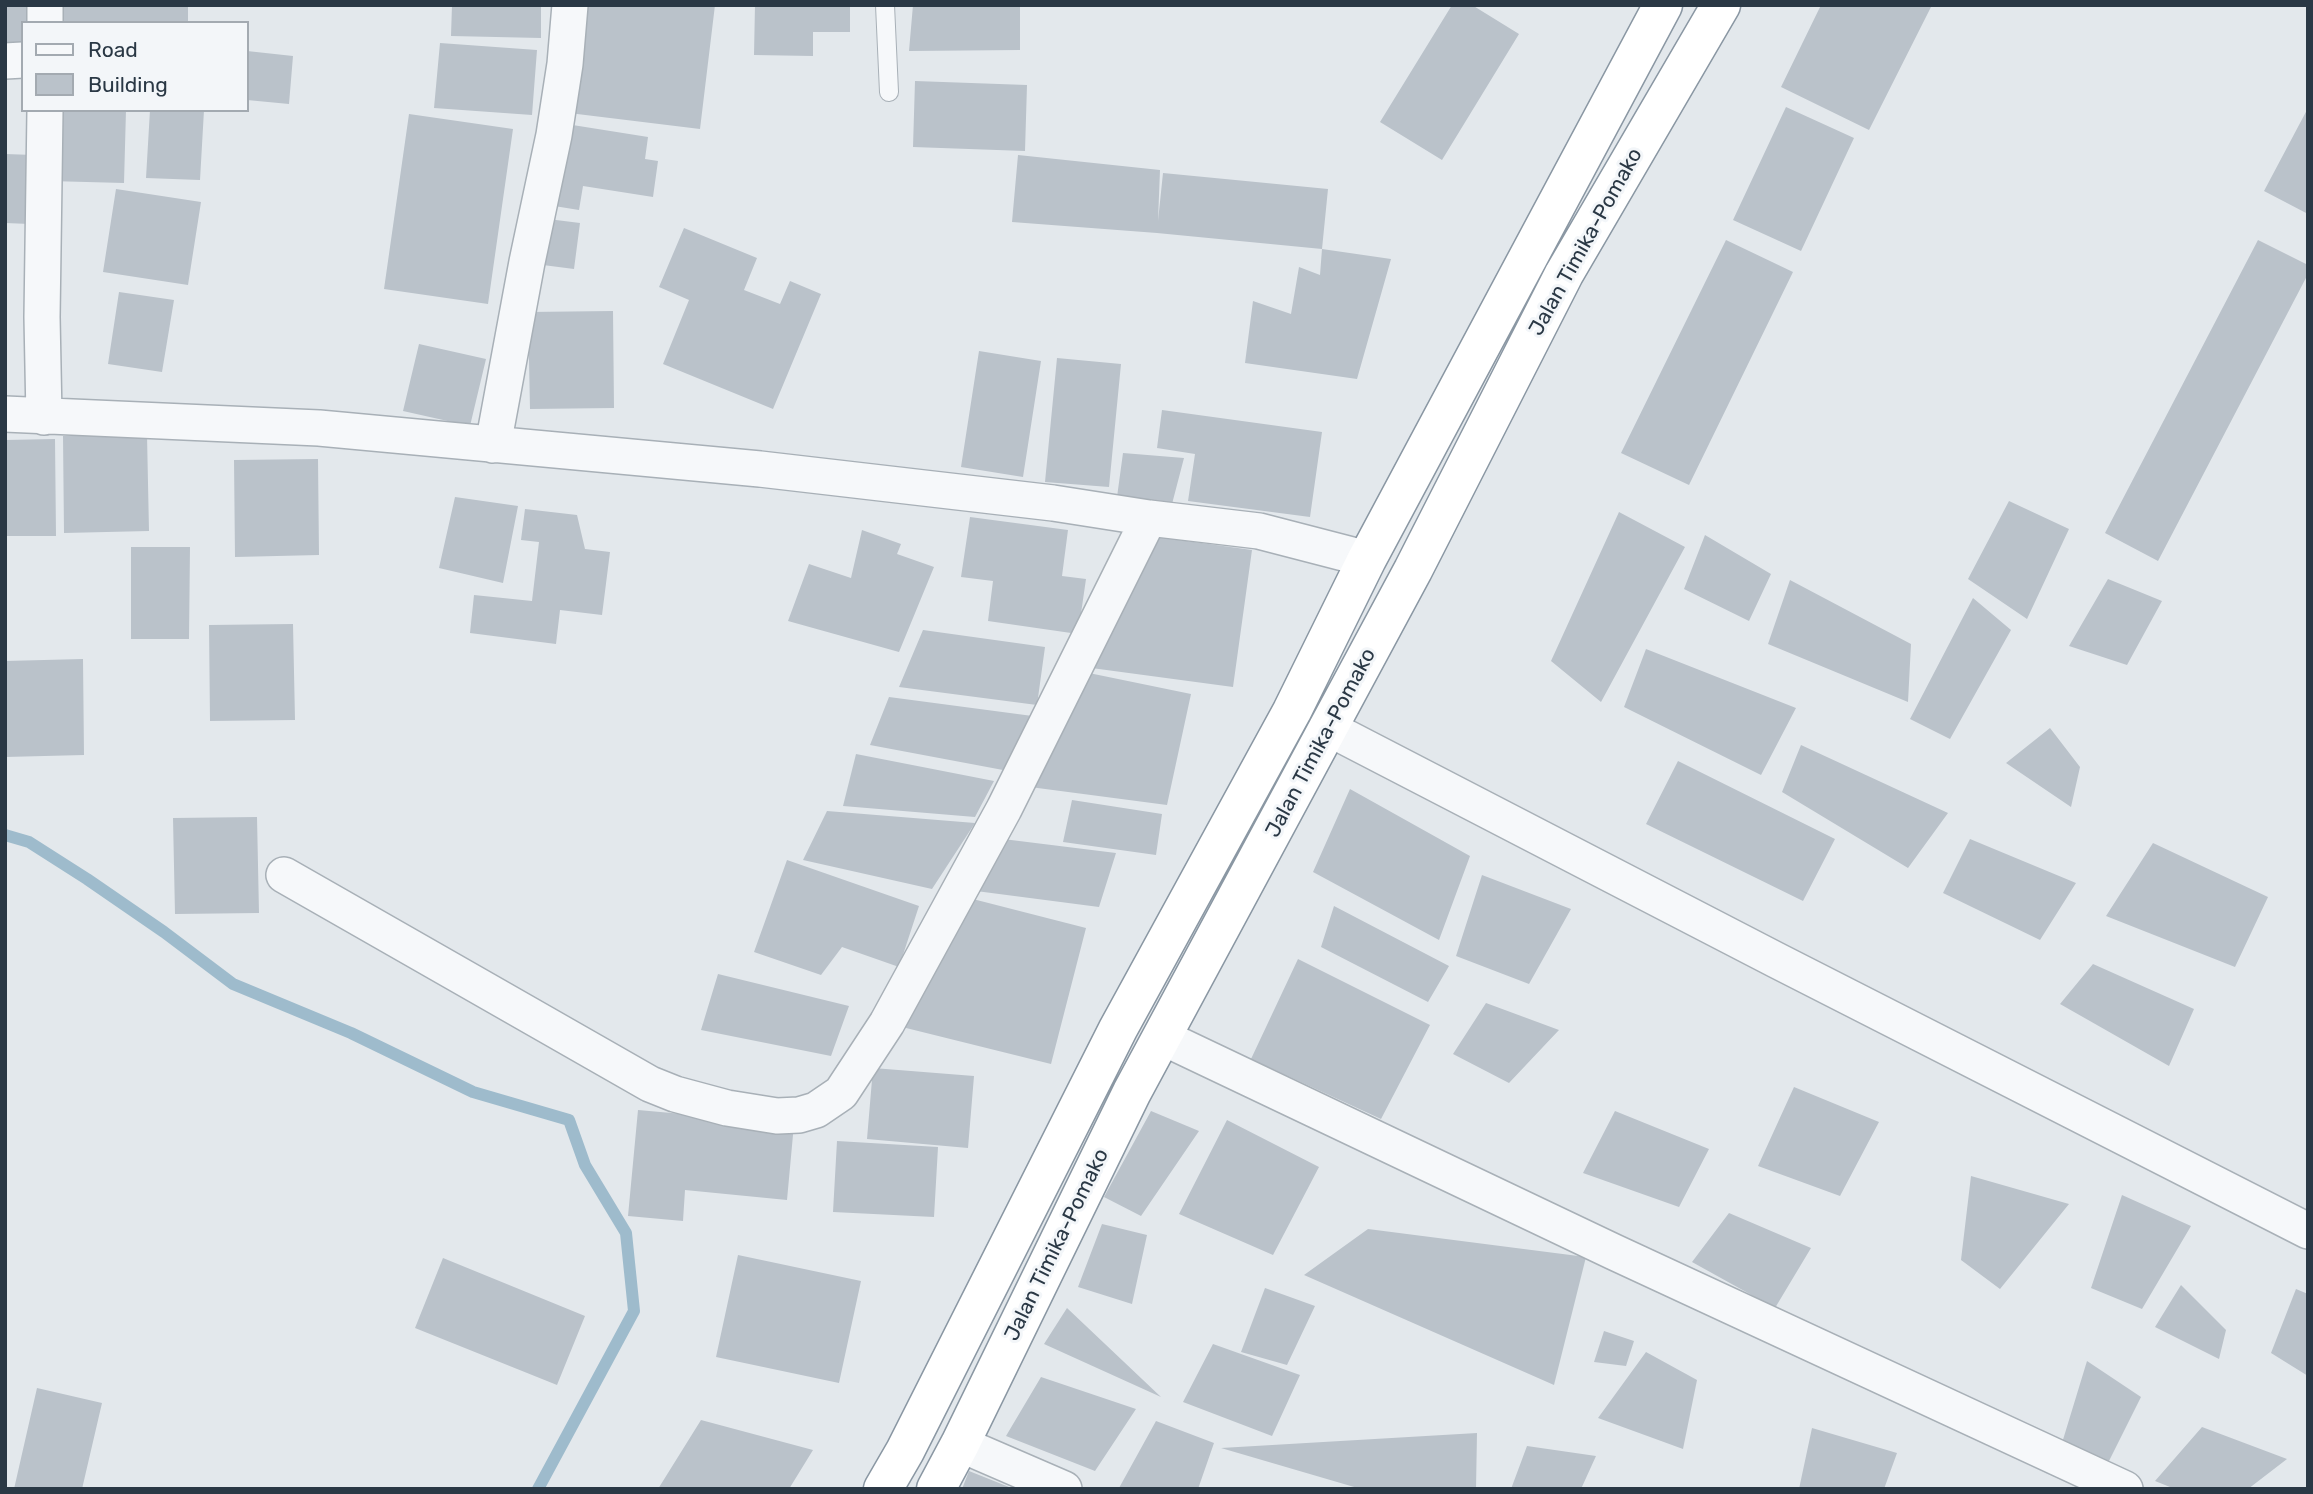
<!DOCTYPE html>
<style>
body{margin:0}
#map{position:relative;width:2313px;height:1494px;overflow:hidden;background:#e3e8ec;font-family:Rubik,sans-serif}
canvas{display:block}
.frame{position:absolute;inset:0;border:7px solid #2a3845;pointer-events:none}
.legend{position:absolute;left:21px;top:21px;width:228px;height:91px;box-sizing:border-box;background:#f3f6f9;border:2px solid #a3aab1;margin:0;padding:9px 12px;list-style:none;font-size:21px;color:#2a3845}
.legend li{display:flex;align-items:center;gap:14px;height:35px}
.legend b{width:35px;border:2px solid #a3aab1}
</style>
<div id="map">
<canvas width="2313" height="1494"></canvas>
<div class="frame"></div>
<ul class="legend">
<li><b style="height:9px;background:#f6f8fa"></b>Road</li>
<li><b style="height:19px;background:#bac2ca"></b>Building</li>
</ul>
</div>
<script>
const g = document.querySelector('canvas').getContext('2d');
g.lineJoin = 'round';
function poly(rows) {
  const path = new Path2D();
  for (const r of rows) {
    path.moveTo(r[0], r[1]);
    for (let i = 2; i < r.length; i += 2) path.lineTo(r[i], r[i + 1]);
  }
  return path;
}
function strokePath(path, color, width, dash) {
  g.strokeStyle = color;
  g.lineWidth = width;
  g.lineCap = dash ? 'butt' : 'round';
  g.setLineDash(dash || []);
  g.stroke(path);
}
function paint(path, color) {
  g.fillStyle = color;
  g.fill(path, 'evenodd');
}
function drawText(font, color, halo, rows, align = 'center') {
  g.font = font + ' Rubik,sans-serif';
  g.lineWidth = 6;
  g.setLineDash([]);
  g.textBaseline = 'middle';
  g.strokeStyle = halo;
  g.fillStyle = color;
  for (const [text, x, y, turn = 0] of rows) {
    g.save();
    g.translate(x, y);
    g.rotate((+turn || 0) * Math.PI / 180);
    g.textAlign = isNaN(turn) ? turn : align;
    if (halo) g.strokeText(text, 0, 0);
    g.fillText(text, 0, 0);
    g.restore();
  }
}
strokePath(poly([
 [5,835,29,842,87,879,164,932,233,984,351,1033,473,1092,569,1120,585,1165,626,1233,634,1311,538,1489]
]), '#9ebbcc', 12);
paint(poly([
 [5,5,27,5,27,23,23,23,23,42,5,42],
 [51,5,188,5,188,23,51,23],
 [452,5,541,5,541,38,451,36],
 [581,5,715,5,700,129,569,113],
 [755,5,850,5,850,32,813,32,813,56,754,55],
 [913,5,1020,5,1020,50,909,51],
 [1452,5,1472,5,1519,34,1442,160,1380,122],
 [1821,5,1932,5,1869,130,1781,87],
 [440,43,537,50,532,115,434,108],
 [247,51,293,56,289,104,247,100],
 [915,81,1027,85,1025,151,913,147],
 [1786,107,1854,138,1801,251,1733,220],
 [2308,108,2308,214,2264,191],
 [51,110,126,110,124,183,49,181],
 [150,110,204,110,200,180,146,178],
 [409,114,513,129,488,304,384,289],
 [560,123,648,137,645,159,658,161,653,197,583,186,579,210,548,205],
 [5,154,34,155,30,224,5,223],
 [1018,155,1160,170,1158,221,1163,173,1328,189,1322,249,1157,233,1012,222],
 [116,189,201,202,188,285,103,272],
 [548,219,580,223,574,269,543,265],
 [684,228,757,258,744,290,780,304,790,281,821,294,773,409,663,364,689,300,659,287],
 [1726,240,1793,272,1689,485,1621,453],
 [2258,240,2308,265,2308,274,2158,561,2105,533],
 [1322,249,1391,259,1357,379,1245,363,1253,301,1291,314,1299,267,1320,275],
 [119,292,174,300,162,372,108,364],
 [613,311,614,408,530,409,528,312],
 [419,344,486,359,470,426,403,411],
 [979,351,1041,361,1023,477,961,467],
 [1057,358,1121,364,1109,487,1045,482],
 [1162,410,1322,432,1310,517,1188,501,1195,454,1157,448],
 [147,435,149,531,64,533,63,436],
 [55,439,56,536,5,536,5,440],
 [1123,453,1184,458,1172,504,1117,497],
 [318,459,319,555,235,557,234,460],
 [455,497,518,506,503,583,439,568],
 [2009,501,2069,529,2027,619,1968,579],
 [525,509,577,515,585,549,610,552,602,615,560,610,556,644,470,633,474,595,532,601,539,542,521,540],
 [1619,512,1685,547,1601,702,1551,661],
 [970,517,1068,530,1062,576,1086,579,1078,634,988,621,993,581,961,577],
 [862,530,901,544,897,554,934,567,899,652,788,621,809,564,851,578],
 [1705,535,1771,574,1749,621,1684,589],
 [1151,536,1252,550,1233,687,1084,667],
 [131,547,190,547,189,639,131,639],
 [2108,579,2162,601,2127,665,2069,646],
 [1790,580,1911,644,1908,702,1768,644],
 [1973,598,2011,630,1950,739,1910,719],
 [293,624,295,720,210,721,209,625],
 [923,630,1045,647,1037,705,899,687],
 [1646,649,1796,708,1761,775,1624,707],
 [83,659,84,755,5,757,5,661],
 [1084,672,1191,694,1167,805,1030,787],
 [889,697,1040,717,1003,770,870,745],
 [2050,728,2080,767,2071,807,2006,763],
 [1801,745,1948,813,1908,868,1782,792],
 [856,754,994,781,975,817,843,806],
 [1678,761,1835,839,1803,901,1646,824],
 [1350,789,1470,856,1439,940,1313,872],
 [1072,800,1162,814,1156,855,1063,842],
 [827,811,975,823,932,889,803,860],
 [257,817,259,913,175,914,173,818],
 [1003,839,1116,853,1099,907,976,891],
 [1970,839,2076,883,2040,940,1943,893],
 [2153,843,2268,897,2235,967,2106,916],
 [787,860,919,906,899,967,842,947,821,975,754,952],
 [1482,875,1571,909,1529,984,1456,956],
 [965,897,1086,928,1051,1064,894,1025],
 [1334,906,1449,966,1428,1002,1321,947],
 [1298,959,1430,1025,1381,1119,1251,1059],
 [2093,964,2194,1009,2169,1066,2060,1004],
 [718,974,849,1006,831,1056,701,1030],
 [1486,1003,1559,1030,1509,1083,1453,1054],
 [873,1068,974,1076,968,1148,867,1139],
 [1794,1087,1879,1122,1840,1196,1758,1166],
 [638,1110,794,1124,787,1200,685,1190,683,1221,628,1216],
 [1151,1111,1199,1131,1141,1216,1104,1197],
 [1615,1111,1709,1149,1679,1207,1583,1173],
 [1227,1120,1319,1167,1273,1255,1179,1214],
 [837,1141,938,1147,934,1217,833,1212],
 [1971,1176,2069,1204,2000,1289,1961,1260],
 [2122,1195,2191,1226,2142,1309,2091,1288],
 [1729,1213,1811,1248,1775,1308,1692,1262],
 [1102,1224,1147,1235,1132,1304,1078,1287],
 [1368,1229,1586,1257,1554,1385,1304,1275],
 [738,1255,861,1281,839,1383,716,1357],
 [443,1258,585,1316,557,1385,415,1328],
 [2181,1285,2226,1330,2219,1359,2155,1327],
 [1265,1288,1315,1306,1287,1365,1241,1352],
 [2296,1289,2308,1294,2308,1376,2271,1353],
 [1067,1308,1161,1397,1044,1344],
 [1604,1331,1634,1341,1626,1366,1594,1362],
 [1213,1344,1300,1375,1272,1436,1183,1402],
 [1646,1352,1697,1380,1683,1449,1598,1418],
 [2087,1361,2141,1397,2106,1467,2062,1443],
 [1041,1377,1136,1409,1095,1471,1006,1436],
 [37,1388,102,1403,82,1489,14,1489],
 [701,1420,813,1450,789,1489,658,1489],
 [1156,1421,1214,1443,1198,1489,1119,1488],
 [2202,1427,2287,1459,2248,1489,2175,1489,2155,1481],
 [1812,1428,1897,1453,1884,1489,1799,1489],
 [1477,1433,1476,1489,1361,1489,1221,1448],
 [1527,1446,1596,1456,1581,1489,1511,1489],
 [969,1471,1014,1489,962,1489]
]), '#bac2ca');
const service = poly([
 [885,5,889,92]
]);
const minor = poly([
 [45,23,45,5],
 [5,61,23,60],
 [5,414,319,428,760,469,1053,503,1149,518,1259,531,1367,559],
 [44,417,42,317,45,110],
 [493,445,527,262,554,135,565,64,570,5],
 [1328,728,1776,960,2308,1231],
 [284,875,650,1084,675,1094,727,1108,777,1116,799,1115,816,1110,841,1093,887,1023,1004,809,1149,518],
 [1162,1037,1614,1252,2125,1489],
 [960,1444,1064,1489]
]);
const trunk = poly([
 [883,1489,905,1451,1118,1029,1292,711,1367,559,1663,5],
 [936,1489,960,1444,1132,1092,1413,570,1564,274,1721,5]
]);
strokePath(service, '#a8b0b7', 20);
strokePath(minor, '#a8b0b7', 38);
strokePath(trunk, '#8a97a3', 41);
strokePath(service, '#f6f8fa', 18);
strokePath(minor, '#f6f8fa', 35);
strokePath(trunk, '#fff', 38);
drawText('21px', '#2a3845', '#f3f6f9', [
 ["Jalan Timika-Pomako",1586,242,-61],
 ["Jalan Timika-Pomako",1321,743,-62],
 ["Jalan Timika-Pomako",1057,1245,-64]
]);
</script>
